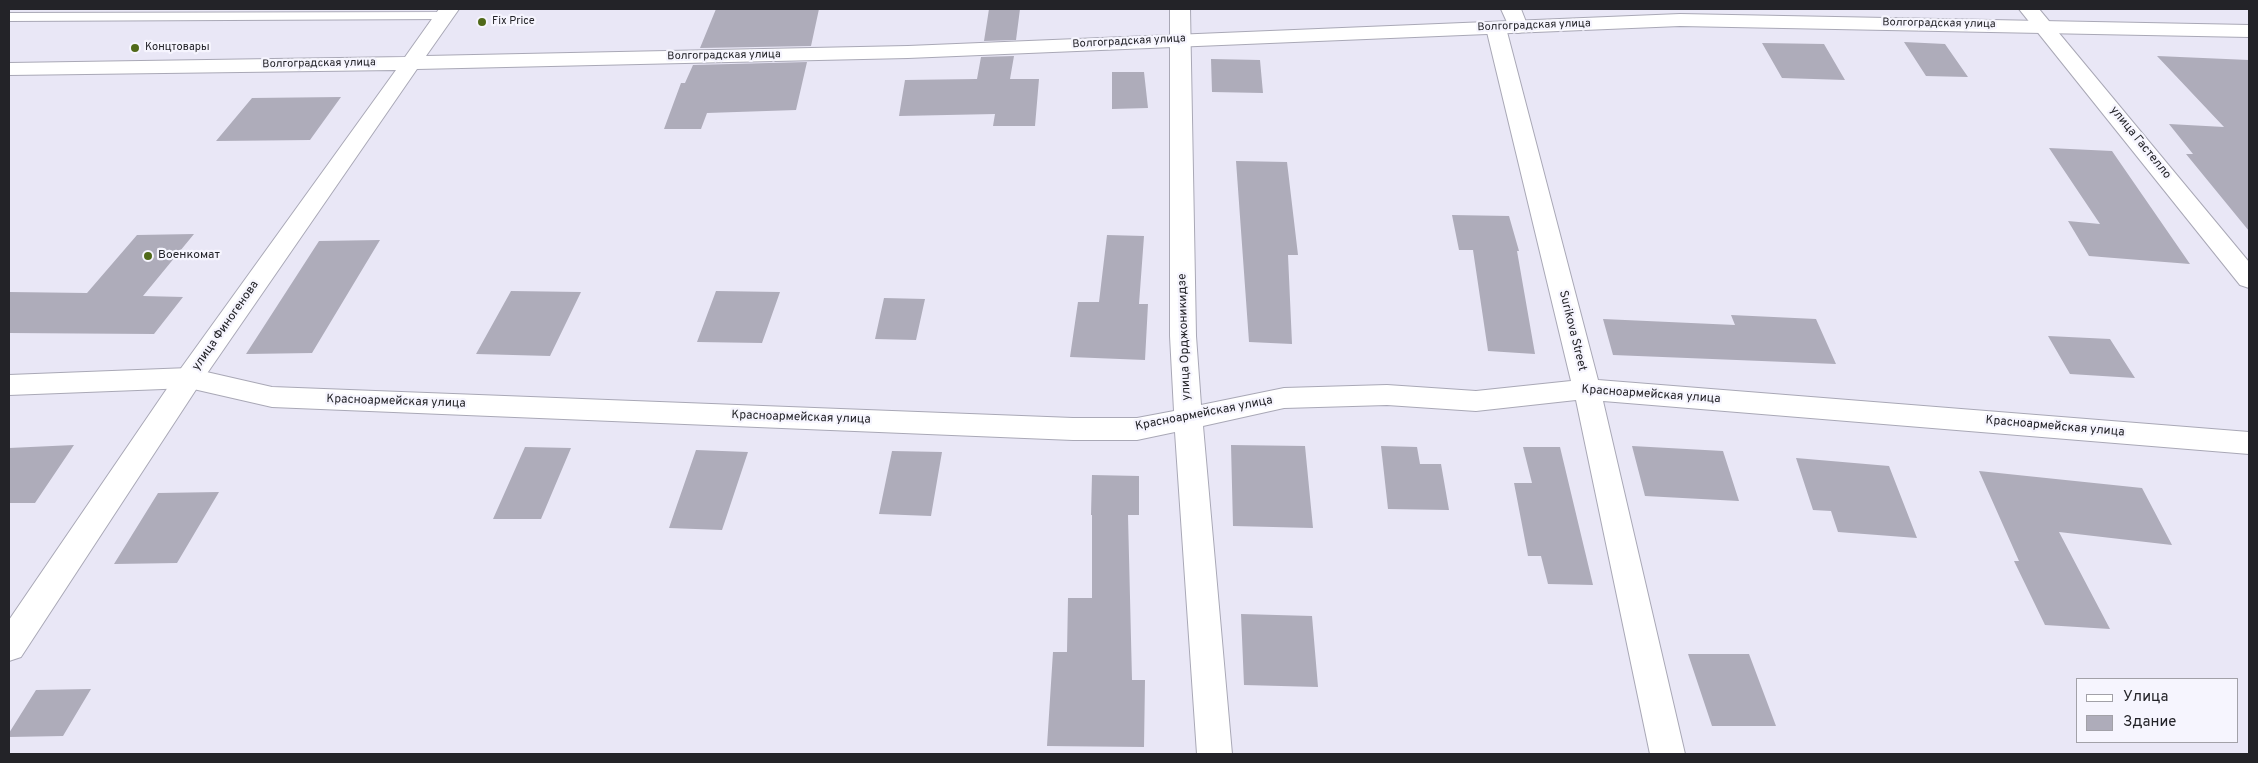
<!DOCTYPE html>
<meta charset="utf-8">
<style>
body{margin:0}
#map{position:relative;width:2258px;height:763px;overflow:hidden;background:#e9e7f6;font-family:Overpass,sans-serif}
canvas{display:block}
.frame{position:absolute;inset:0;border:10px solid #232328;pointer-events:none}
.legend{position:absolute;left:2076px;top:678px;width:162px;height:65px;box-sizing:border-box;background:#f6f5fe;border:1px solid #a2a1a8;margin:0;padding:6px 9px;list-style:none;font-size:15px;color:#232328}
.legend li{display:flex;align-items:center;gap:10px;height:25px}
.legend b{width:25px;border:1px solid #a2a1a8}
</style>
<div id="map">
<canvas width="2258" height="763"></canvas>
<div class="frame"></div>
<ul class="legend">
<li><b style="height:6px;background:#fff"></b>Улица</li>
<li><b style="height:14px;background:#aeacba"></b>Здание</li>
</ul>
</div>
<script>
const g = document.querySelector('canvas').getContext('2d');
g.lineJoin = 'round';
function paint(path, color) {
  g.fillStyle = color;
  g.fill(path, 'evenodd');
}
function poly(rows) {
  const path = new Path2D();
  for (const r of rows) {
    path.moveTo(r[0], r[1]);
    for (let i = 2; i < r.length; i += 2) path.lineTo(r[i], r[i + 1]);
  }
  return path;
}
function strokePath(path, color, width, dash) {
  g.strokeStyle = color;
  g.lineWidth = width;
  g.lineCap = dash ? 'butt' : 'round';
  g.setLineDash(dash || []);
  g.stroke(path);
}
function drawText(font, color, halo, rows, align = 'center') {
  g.font = font + ' Overpass,sans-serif';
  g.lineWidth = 4.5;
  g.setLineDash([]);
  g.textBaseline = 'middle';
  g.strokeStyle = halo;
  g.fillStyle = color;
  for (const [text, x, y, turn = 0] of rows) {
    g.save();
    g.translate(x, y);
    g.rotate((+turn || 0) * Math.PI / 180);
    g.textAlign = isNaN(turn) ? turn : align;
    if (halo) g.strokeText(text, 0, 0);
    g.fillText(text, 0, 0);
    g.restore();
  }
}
paint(poly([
 [716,9,819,9,811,46,700,48],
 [989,9,1020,9,1016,40,984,41],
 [1904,42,1945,44,1968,77,1926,76],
 [1762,43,1824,44,1845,80,1782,78],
 [1014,56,1010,79,1039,79,1035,126,993,126,995,114,899,116,905,80,977,79,981,57],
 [2157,56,2249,60,2249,231,2186,154,2193,154,2169,124,2224,127],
 [1211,59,1260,60,1263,93,1212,92],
 [807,62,796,110,707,113,701,129,664,129,681,83,685,83,693,65],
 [1112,72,1144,72,1148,108,1112,109],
 [341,97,310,140,216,141,252,98],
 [2049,148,2112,151,2190,264,2089,256,2068,221,2100,224],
 [1236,161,1287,162,1298,255,1288,255,1292,344,1249,342],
 [1452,215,1509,216,1519,251,1517,251,1535,354,1488,351,1473,250,1459,250],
 [194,234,143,296,183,297,154,334,9,333,9,292,87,293,137,235],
 [1107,235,1144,236,1139,304,1148,304,1145,360,1070,357,1078,302,1099,302],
 [380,240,312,353,246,354,319,241],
 [511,291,581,292,550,356,476,354],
 [716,291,780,292,762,343,697,342],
 [884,298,925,299,916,340,875,339],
 [1731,315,1816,319,1836,364,1613,355,1603,319,1735,325],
 [2048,336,2110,339,2135,378,2070,374],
 [74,445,35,503,9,503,9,448],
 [1231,445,1305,446,1313,528,1233,526],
 [1381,446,1417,447,1420,464,1441,464,1449,510,1388,509],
 [1632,446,1723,451,1739,501,1645,496],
 [525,447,571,448,541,519,493,519],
 [1523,447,1560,447,1593,585,1548,584,1541,556,1528,556,1514,483,1532,483],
 [696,450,748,452,722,530,669,528],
 [892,451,942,452,931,516,879,514],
 [1796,458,1889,466,1917,538,1838,532,1831,511,1813,510],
 [1979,471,2142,488,2172,545,2059,532,2110,629,2045,625,2014,561,2019,561],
 [1092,475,1139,476,1139,515,1128,515,1132,680,1145,680,1144,747,1047,746,1053,652,1067,652,1068,598,1092,598,1092,515,1091,515],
 [219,492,177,563,114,564,158,493],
 [1241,614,1312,616,1318,687,1244,685],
 [1688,654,1749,654,1776,726,1712,726],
 [91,689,63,736,9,737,9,733,36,690]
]), '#aeacba');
const lane = poly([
 [444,12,449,13,451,16,449,19,9,21,9,13,444,12]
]);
const street = poly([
 [1170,9,1190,9,1196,336,1201,405,1284,388,1387,385,1476,391,1571,381,1486,28,1489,24,1496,22,1503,24,1506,28,1598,380,2249,432,2249,454,1603,401,1685,754,1650,754,1576,400,1476,411,1387,405,1284,408,1203,426,1232,754,1197,754,1175,432,1137,440,1073,440,272,407,189,388,9,395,9,375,189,368,272,387,1073,418,1137,418,1174,411,1170,336,1170,9],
 [1501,9,1521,9,1528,27,1525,31,1518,33,1511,31,1501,9],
 [2019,9,2039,9,2249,262,2249,288,2240,285,2019,9]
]);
const secondary = poly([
 [439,9,459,9,426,56,908,46,1680,14,2249,25,2249,37,1680,26,908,58,417,69,199,385,21,657,9,661,9,620,179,371,396,70,9,75,9,63,405,57,439,9]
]);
strokePath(lane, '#a9a8b6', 2);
strokePath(street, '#a9a8b6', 2);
strokePath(secondary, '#a9a8b6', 2);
paint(lane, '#fff');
paint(street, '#fff');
paint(secondary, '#fff');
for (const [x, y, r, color] of [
 [482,22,5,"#506919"],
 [135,48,5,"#506919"],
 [148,256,5,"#506919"]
]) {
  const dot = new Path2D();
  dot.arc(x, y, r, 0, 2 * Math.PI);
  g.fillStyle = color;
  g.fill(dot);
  strokePath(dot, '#f6f5fe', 2);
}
drawText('11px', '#232328', '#f6f5fe', [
 ["Fix Price",492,22],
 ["Концтовары",145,48]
], 'left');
drawText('11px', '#232328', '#f6f5fe', [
 ["Волгоградская улица",1939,24,1],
 ["Волгоградская улица",1534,26,-2],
 ["Волгоградская улица",1129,42,-3],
 ["Волгоградская улица",724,56,-1],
 ["Волгоградская улица",319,64,-1]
]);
drawText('12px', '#232328', '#f6f5fe', [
 ["улица Гастелло",2140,143,51],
 ["улица Финогенова",226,326,-55],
 ["Surikova Street",1572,331,76],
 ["улица Орджоникидзе",1185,337,-92],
 ["Красноармейская улица",1651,395,4],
 ["Красноармейская улица",396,402,2],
 ["Красноармейская улица",1204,414,-11],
 ["Красноармейская улица",801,418,2],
 ["Красноармейская улица",2055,427,5]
]);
drawText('12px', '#232328', '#f6f5fe', [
 ["Военкомат",158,256]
], 'left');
</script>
